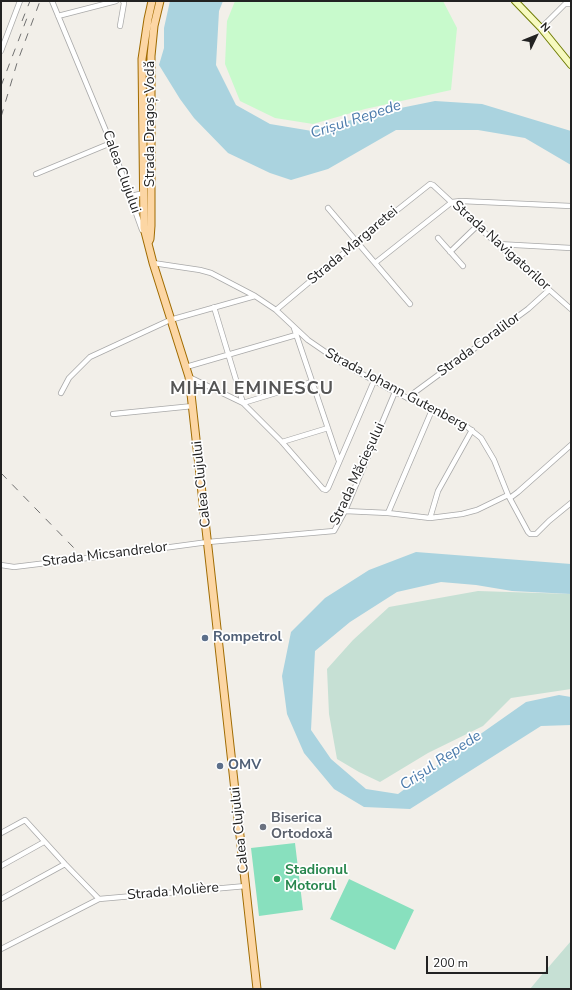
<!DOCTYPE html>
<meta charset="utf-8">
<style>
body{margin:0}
#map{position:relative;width:572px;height:990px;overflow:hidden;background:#f2efe9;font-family:"Nunito Sans",sans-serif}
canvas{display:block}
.frame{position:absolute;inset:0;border:2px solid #222;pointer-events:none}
.north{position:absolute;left:516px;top:16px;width:40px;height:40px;-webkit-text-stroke:3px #fff;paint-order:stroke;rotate:47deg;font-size:11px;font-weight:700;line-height:16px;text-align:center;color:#222}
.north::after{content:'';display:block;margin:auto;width:14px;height:18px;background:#222;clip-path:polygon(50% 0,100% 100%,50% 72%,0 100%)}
.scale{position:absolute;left:426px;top:956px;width:122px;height:18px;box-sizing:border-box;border:2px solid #222;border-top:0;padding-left:5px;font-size:12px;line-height:14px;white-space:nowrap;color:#222;-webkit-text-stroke:3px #fff;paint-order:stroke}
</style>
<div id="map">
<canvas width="572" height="990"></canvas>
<div class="frame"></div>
<div class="north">N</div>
<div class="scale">200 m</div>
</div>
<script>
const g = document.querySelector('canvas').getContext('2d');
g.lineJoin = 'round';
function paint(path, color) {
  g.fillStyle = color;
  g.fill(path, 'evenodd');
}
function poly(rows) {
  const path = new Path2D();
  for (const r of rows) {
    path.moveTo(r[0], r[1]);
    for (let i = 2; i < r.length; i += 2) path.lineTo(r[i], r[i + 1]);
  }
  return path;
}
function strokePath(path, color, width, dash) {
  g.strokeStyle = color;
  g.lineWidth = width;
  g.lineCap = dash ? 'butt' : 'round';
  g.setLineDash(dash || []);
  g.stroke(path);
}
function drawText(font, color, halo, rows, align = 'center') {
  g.font = font + ' "Nunito Sans",sans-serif';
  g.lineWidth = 3.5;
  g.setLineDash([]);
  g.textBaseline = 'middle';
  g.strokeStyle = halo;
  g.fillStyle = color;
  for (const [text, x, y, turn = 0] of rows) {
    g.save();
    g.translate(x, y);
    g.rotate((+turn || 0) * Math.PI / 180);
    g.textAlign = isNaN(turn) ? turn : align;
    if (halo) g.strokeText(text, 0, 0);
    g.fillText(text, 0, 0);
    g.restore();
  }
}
paint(poly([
 [478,591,571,594,571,689,511,698,483,726,428,753,380,782,359,772,337,759,329,714,327,669,353,640,389,607],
 [571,941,571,989,530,989,540,977]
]), '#c6e0d4');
paint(poly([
 [235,1,443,1,457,28,451,90,365,109,313,124,275,118,240,101,225,64,227,21]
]), '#c8facc');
paint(poly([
 [295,843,303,910,259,916,251,848],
 [349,879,414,910,395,950,330,919]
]), '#88e0be');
paint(poly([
 [170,1,223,1,219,11,216,65,236,105,270,124,312,131,376,113,435,101,482,104,571,131,571,165,525,138,478,130,396,130,328,169,291,180,270,173,228,153,194,118,180,99,159,65,164,48,164,28],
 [416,552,571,564,571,594,512,591,476,585,441,582,397,592,350,622,315,651,311,730,331,759,366,789,398,794,462,747,526,702,559,695,571,697,571,725,541,726,410,809,364,807,334,789,304,753,287,714,282,676,291,632,325,598,369,570]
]), '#aad3df');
const street = poly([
 [52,1,111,143,142,230],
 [58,16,116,1],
 [120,26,124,3,123,1],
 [541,28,565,4,571,4],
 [1,51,20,1],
 [36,174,111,143],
 [131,196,144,193],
 [328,208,410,304],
 [438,238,463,266],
 [497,244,571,248],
 [450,252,477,226],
 [153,263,200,270,211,273,255,296,276,310,308,340,340,362,395,392,466,426,481,438,494,460,508,495,528,532,530,534,536,534,549,521,571,503],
 [375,263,452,202,461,201,571,206],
 [214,307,243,403],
 [276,310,357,242,430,184,433,185,477,226,571,309],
 [294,328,339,461],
 [186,367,296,335],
 [189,377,243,403,282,442,323,489,326,490,328,488,374,381],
 [61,393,69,378,90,357,170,320,255,296],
 [407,398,528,309,549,290],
 [243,403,312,382],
 [113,414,193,406],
 [282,442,328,428],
 [510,498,518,492,571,445],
 [345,511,388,513,430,518,462,514,477,510,508,495],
 [388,513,432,410],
 [430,518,438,491,472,430],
 [1,565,14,567,104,556,208,542,334,531,345,511,395,392],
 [1,833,25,820,65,864,99,899],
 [1,866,44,842],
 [1,899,65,864],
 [1,949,99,899,246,886]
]);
const secondary = poly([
 [515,1,541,28,571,65]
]);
const primary = poly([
 [152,1,148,19,142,59,144,228,153,263,189,377,191,394,257,989],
 [148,243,150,239,151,226,151,56,154,26,160,1]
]);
strokePath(street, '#a9a9a9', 6);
strokePath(secondary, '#707d05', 8);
strokePath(primary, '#a06b00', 9);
strokePath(street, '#fff', 4.5);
strokePath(secondary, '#f7fabf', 6);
strokePath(primary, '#fcd6a4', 7);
strokePath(poly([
 [22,21,30,1],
 [1,86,27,18],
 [1,117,17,63,40,1],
 [1,473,74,548]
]), '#707070', 1, [8, 8]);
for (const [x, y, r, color] of [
 [205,638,4,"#5c6f8a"],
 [220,766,4,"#5c6f8a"],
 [263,827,4,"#6b7280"],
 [277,879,4,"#2e9e5b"]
]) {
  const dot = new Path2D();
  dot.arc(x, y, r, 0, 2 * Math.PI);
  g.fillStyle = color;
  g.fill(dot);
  strokePath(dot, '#fff', 1.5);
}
drawText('14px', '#222', '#fff', [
 ["Strada Dragoș Vodă",151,124,-90],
 ["Calea Clujului",121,172,70],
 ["Strada Margaretei",353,246,-40],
 ["Strada Navigatorilor",501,246,42],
 ["Strada Coralilor",479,345,-36],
 ["Strada Johann Gutenberg",396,390,28],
 ["Strada Măcieșului",358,474,-65],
 ["Calea Clujului",202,484,-96],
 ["Strada Micsandrelor",105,555,-7],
 ["Calea Clujului",240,830,-96],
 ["Strada Molière",173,892,-5]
]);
drawText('bold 14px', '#4e5e75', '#fff', [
 ["Rompetrol",213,638],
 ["OMV",228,766]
], 'left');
drawText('bold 14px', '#5b616d', '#fff', [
 ["Biserica",271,819],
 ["Ortodoxă",271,835]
], 'left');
drawText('bold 14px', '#27864d', '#fff', [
 ["Stadionul",285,871],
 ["Motorul",285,887]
], 'left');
drawText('italic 15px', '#4a7aab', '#fff', [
 ["Crișul Repede",356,120,-18],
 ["Crișul Repede",441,761,-34]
]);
g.letterSpacing = '1px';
drawText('bold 18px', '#555', '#fff', [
 ["MIHAI EMINESCU",252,390]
]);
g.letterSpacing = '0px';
</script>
